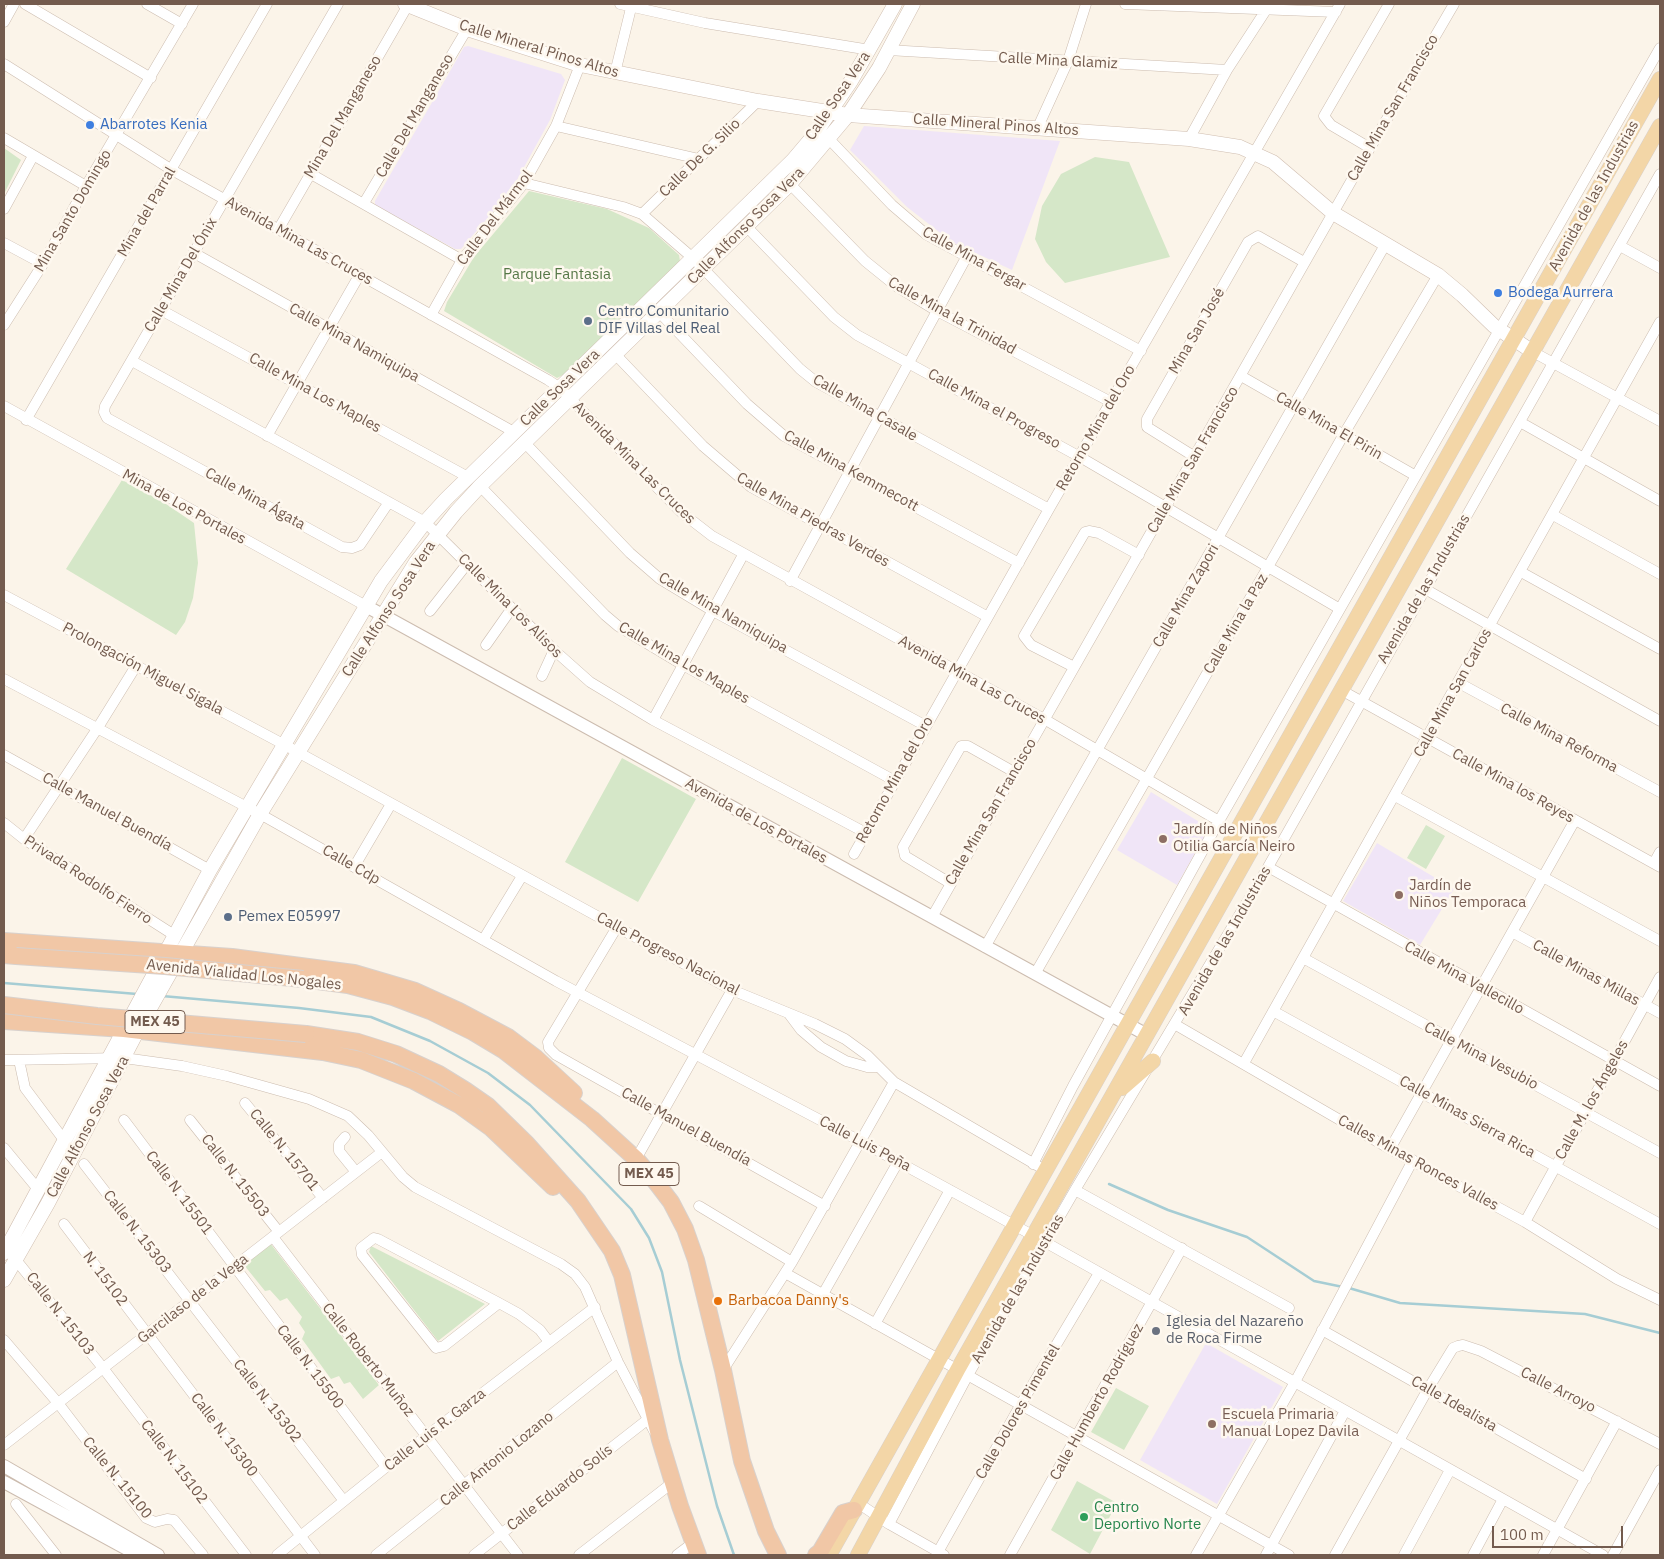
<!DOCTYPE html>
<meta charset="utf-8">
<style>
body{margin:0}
#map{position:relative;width:1664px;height:1559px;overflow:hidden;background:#fbf4e9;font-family:"IBM Plex Sans",sans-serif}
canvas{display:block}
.frame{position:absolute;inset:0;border:5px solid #735b4e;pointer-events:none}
.scale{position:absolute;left:1492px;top:1526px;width:131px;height:22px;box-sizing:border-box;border:2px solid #735b4e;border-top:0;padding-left:6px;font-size:15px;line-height:18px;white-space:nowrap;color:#735b4e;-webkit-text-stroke:4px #fef8ef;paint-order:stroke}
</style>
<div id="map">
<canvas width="1664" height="1559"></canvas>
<div class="frame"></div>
<div class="scale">100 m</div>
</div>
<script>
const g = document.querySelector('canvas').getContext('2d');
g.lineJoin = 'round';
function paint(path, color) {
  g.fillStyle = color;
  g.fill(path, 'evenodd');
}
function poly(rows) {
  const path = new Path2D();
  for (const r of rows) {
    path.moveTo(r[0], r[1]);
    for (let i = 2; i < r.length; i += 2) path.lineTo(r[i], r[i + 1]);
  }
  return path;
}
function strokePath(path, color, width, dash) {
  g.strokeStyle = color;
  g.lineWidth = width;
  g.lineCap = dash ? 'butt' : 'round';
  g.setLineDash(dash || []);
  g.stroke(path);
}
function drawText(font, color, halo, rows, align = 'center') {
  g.font = font + ' "IBM Plex Sans",sans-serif';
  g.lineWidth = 5;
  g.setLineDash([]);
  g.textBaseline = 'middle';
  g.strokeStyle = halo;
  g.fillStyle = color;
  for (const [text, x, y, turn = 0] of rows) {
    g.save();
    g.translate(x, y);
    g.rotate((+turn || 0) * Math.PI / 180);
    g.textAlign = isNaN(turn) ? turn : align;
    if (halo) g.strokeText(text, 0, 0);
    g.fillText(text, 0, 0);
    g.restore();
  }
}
paint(poly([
 [468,46,561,74,565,80,550,120,517,180,497,207,461,249,455,249,375,205,375,201,464,47],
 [864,126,1060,141,1012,270,952,242,907,207,850,150],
 [1151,792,1209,828,1177,885,1117,850],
 [1377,843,1454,889,1420,945,1343,901],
 [1206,1343,1283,1387,1217,1504,1140,1460]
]), '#f0e5f7');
paint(poly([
 [4,148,21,160,4,194],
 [1095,157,1129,162,1170,257,1065,283,1046,262,1035,239,1042,206,1061,174],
 [529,191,607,209,649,228,679,255,680,261,563,375,557,378,444,311,447,302,474,257],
 [122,480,163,502,194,523,198,563,193,598,185,622,176,635,66,569],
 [622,758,696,799,638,902,565,862],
 [1426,825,1445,836,1426,869,1407,858],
 [270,1243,379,1385,363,1399,350,1382,344,1384,339,1376,331,1379,302,1339,305,1332,299,1323,302,1317,287,1298,280,1301,270,1290,265,1291,244,1265],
 [371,1246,485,1304,438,1341,369,1252],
 [1116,1388,1149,1406,1124,1450,1091,1432],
 [1077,1481,1117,1503,1090,1554,1051,1530]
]), '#d5e7c8');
strokePath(poly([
 [4,983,137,994],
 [162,996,299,1008,371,1017,430,1041,488,1073,530,1105,631,1209,649,1238,662,1272,680,1360,717,1506,734,1555],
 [1109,1184,1168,1210,1247,1237,1314,1281,1343,1287],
 [1349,1288,1400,1303,1585,1314,1660,1333]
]), '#a6cdd4', 2.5);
const minor = poly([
 [25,4,151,78],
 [147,4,182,24],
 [338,4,105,406,104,412,107,418,342,547,352,548,360,545,389,502],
 [620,4,705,23,870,50],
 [1125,4,1336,12],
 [4,22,14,4],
 [888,50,1227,70],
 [4,64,172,170,548,380,560,388,681,512,712,536,1044,719,1219,821],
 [615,73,632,4],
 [556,126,699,159],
 [1038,127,1068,61,1086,4],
 [4,138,86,186],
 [829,139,892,205,927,235,1141,351],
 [1189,139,1227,70,1266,10],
 [1370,148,1331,125,1324,116,1389,4],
 [311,174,462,260],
 [524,183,623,207,642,214,694,259,800,369,816,382,1049,509],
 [790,184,865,261,896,286,937,311,1111,402],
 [364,203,467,29],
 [4,209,33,156],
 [642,214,758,101],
 [747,227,834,317,857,335,1080,457,1340,609],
 [278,230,408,5],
 [4,243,43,264],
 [1620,246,1660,268],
 [194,253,514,432],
 [161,310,468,477],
 [659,312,747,404,784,436,1019,563],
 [431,315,462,260,524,183,556,126,580,65],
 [4,325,43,264,86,186,193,4],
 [1533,352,1660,421],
 [616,355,703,446,751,487,988,617],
 [132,361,425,522,554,650,590,682,653,720,866,833],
 [1241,376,1416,476],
 [4,406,366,606],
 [26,420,267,4],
 [1520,422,1660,501],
 [267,436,360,274],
 [525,443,630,553,660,579,713,611,926,726],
 [1195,457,1147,427,1147,419,1248,242,1258,236,1304,262],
 [480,486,605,615,618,626,683,665,895,781],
 [1553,515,1660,574],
 [1521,572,1660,649],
 [790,581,967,256],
 [1425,589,1660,721],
 [4,595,283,744,732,990,815,1024,845,1039,867,1055,894,1082,1038,1166],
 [430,611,467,564],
 [486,645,512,608],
 [1074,667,1031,645,1024,636,1085,532,1089,531,1099,533,1139,555],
 [542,676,554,650],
 [4,679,260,814,556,981,860,1141,1045,1242,1603,1555],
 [1459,683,1660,792],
 [1341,690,1660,867],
 [653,720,743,555],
 [4,755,210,870],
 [1395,796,1660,941],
 [4,823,24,839,174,935],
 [24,839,97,729,136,666],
 [854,854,1049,509,1340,4],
 [1654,863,1660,852],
 [354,867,391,804],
 [1268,867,1660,1086],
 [950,883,905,856,903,847,961,746,968,746,1014,772],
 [932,917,1370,148,1454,4],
 [617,927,548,1042,549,1048,556,1055,825,1206],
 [1512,932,1660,1013],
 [483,940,522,876],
 [985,947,1385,245],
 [1303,958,1660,1153],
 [1035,974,1344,434,1438,275],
 [1273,1011,1660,1224],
 [789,1014,801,1030,821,1047,846,1061,867,1067,878,1067],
 [1176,1025,1390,1149,1525,1222,1617,1279,1660,1300],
 [4,1060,124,1058,182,1066,227,1076,309,1099,348,1116,368,1135,403,1177,415,1187,561,1264,575,1274,585,1287,618,1362,654,1431],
 [19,1060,25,1088,64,1140],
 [1244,1063,1660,322],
 [245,1103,323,1198],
 [124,1120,386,1467],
 [190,1120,279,1232],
 [345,1137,339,1144,339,1151,356,1172],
 [4,1148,37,1188],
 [1390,1149,1575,820],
 [636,1159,732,990],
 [84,1164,344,1501],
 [1033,1164,1073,1086,1219,821,1660,48],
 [1075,1190,1289,1308],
 [699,1206,792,1262],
 [1525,1222,1660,977],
 [64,1224,315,1555],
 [273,1237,518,1555],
 [12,1255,103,1368,246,1555],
 [785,1273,1289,1555],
 [823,1294,898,1162],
 [499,1303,444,1346,436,1348,362,1255,361,1248,374,1238,378,1239,499,1303,519,1314,540,1330,549,1342],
 [875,1324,950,1190],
 [1322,1330,1586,1479],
 [4,1340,58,1403,146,1518,155,1522,167,1519,174,1520,203,1555],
 [723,1370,792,1262,894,1082],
 [4,1445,382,1152],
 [858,1503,889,1524,944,1555],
 [16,1504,56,1555],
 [889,1524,968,1375,1075,1190,1268,867,1660,174],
 [938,1552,1021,1404,1099,1273],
 [277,1555,386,1467,595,1307],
 [376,1555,618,1362],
 [474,1555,647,1420],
 [579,1555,672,1483],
 [677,1555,693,1543],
 [1010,1555,1182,1248],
 [1196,1555,1295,1382,1413,1160],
 [1266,1555,1345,1411],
 [1335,1555,1428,1389,1453,1348,1458,1346,1463,1345,1481,1351,1660,1444],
 [1404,1555,1450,1470],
 [1473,1555,1503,1499],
 [1543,1555,1617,1421],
 [1613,1555,1660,1470]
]);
const tertiary = poly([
 [366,606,1147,1035],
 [4,1466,158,1555],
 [4,1482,138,1555]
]);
const secondary = poly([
 [405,4,467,29,580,65,758,101,848,115,1189,139,1240,147,1273,162,1333,213,1438,275,1462,295,1494,326,1533,352],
 [4,1253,210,870,381,581,425,522,446,499,793,160,815,134,851,81,895,4],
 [4,1280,48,1203,140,1026,260,814,416,562,456,512,480,486,790,184,848,115,879,68,913,4]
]);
const primary = poly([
 [1122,1088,1153,1061],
 [829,1555,1660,79],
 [858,1555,958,1369,1660,126]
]);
const trunk = poly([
 [4,941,232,957,354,973,415,991,459,1011,508,1037,536,1058,574,1093],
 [4,955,16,956],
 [303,979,348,985,393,997,430,1011,473,1032,503,1050,592,1119,636,1159,655,1181,671,1202,685,1229,696,1260,723,1370,742,1461,766,1531,778,1555],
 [4,1021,124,1029,323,1052,361,1060,414,1081,459,1105,491,1128,553,1187],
 [306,1034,358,1042,396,1054,439,1074,465,1090,488,1106,527,1144,578,1201,612,1251,622,1275,660,1440,680,1506,698,1555],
 [816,1555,820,1552,843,1513,854,1510]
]);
strokePath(minor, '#ccbcaf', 11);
strokePath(tertiary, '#ccbcaf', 14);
strokePath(secondary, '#d0beb0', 15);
strokePath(primary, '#d8d1cd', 16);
strokePath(trunk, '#d8d1cd', 18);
strokePath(minor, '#fff', 10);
strokePath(tertiary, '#fff', 12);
strokePath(secondary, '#fff', 14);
strokePath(primary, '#f3d6a7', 15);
strokePath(trunk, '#f1c7a6', 16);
const trunkBridge = poly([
 [16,956,165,966,303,979],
 [4,1005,97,1016,306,1034]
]);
strokePath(trunkBridge, '#d8d1cd', 18, []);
strokePath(trunkBridge, '#f1c7a6', 16);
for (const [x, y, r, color] of [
 [90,125,5,"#3f7fe0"],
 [1498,293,5,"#3f7fe0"],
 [588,321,5,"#5c6f8a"],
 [1163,839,5,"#8d6e63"],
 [1399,895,5,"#8d6e63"],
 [228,917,5,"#5c6f8a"],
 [718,1301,5,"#e8710a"],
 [1156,1331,5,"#6b7280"],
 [1212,1424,5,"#8d6e63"],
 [1084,1517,5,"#2e9e5b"]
]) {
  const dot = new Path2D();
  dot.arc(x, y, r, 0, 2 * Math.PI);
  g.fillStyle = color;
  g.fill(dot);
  strokePath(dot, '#fef8ef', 2);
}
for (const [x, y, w] of [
 [155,1022,60],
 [649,1174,60]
]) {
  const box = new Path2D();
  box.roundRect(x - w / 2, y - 11.5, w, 23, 4);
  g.fillStyle = '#fef8ef';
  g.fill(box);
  strokePath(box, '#735b4e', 1);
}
drawText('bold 14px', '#735b4e', null, [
 ["MEX 45",155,1022],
 ["MEX 45",649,1174]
]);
drawText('15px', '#735b4e', '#fef8ef', [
 ["Calle Mineral Pinos Altos",539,49,17],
 ["Calle Mina Glamiz",1058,61,3],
 ["Calle Sosa Vera",838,96,-56],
 ["Calle Mina San Francisco",1393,108,-60],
 ["Calle Del Manganeso",415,116,-60],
 ["Mina Del Manganeso",343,117,-60],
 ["Calle Mineral Pinos Altos",996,125,4],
 ["Calle De G. Silio",700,158,-44],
 ["Avenida de las Industrias",1594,196,-61],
 ["Mina Santo Domingo",73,211,-60],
 ["Mina del Parral",147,212,-60],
 ["Calle Del Mármol",495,218,-53],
 ["Calle Alfonso Sosa Vera",746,226,-45],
 ["Avenida Mina Las Cruces",299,241,29],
 ["Calle Mina Fergar",974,259,29],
 ["Calle Mina Del Ónix",181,275,-60],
 ["Calle Mina la Trinidad",952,316,29],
 ["Mina San José",1197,331,-60],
 ["Calle Mina Namiquipa",354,343,29],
 ["Calle Sosa Vera",560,388,-44],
 ["Calle Mina Los Maples",315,393,29],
 ["Calle Mina Casale",865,408,30],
 ["Calle Mina el Progreso",994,409,29],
 ["Calle Mina El Pirin",1329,426,30],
 ["Retorno Mina del Oro",1096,428,-60],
 ["Calle Mina San Francisco",1193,460,-60],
 ["Avenida Mina Las Cruces",634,463,45],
 ["Calle Mina Kemmecott",851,471,29],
 ["Calle Mina Ágata",255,499,29],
 ["Mina de Los Portales",184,507,29],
 ["Calle Mina Piedras Verdes",813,520,30],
 ["Avenida de las Industrias",1424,589,-60],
 ["Calle Mina Zapori",1186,596,-60],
 ["Calle Mina Los Alisos",510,606,45],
 ["Calle Alfonso Sosa Vera",389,609,-57],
 ["Calle Mina Namiquipa",723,613,30],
 ["Calle Mina la Paz",1236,624,-60],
 ["Calle Mina Los Maples",684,663,30],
 ["Prolongación Miguel Sigala",143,669,28],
 ["Avenida Mina Las Cruces",972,680,29],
 ["Calle Mina San Carlos",1453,693,-61],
 ["Calle Mina Reforma",1559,738,28],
 ["Retorno Mina del Oro",895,780,-61],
 ["Calle Mina los Reyes",1513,786,29],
 ["Calle Manuel Buendía",107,812,29],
 ["Calle Mina San Francisco",991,812,-60],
 ["Avenida de Los Portales",756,821,29],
 ["Calle Cdp",351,865,30],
 ["Privada Rodolfo Fierro",88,880,33],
 ["Avenida de las Industrias",1225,941,-60],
 ["Calle Progreso Nacional",668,954,28],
 ["Calle Minas Millas",1586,973,29],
 ["Avenida Vialidad Los Nogales",244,975,6],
 ["Calle Mina Vallecillo",1464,978,29],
 ["Calle Mina Vesubio",1481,1056,28],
 ["Calle M. los Ángeles",1592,1100,-61],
 ["Calle Minas Sierra Rica",1467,1117,29],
 ["Calle Alfonso Sosa Vera",88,1127,-62],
 ["Calle Manuel Buendía",686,1127,29],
 ["Calle Luis Peña",865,1144,28],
 ["Calle N. 15701",284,1150,51],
 ["Calles Minas Ronces Valles",1418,1163,29],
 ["Calle N. 15503",235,1176,52],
 ["Calle N. 15501",179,1193,53],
 ["Calle N. 15303",137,1232,52],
 ["N. 15102",105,1279,53],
 ["Avenida de las Industrias",1018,1289,-60],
 ["Garcilaso de la Vega",193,1299,-38],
 ["Calle N. 15103",60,1314,52],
 ["Calle Roberto Muñoz",368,1360,52],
 ["Calle N. 15500",310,1367,53],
 ["Calle Arroyo",1558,1390,27],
 ["Calle N. 15302",267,1401,52],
 ["Calle Humberto Rodríguez",1097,1402,-61],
 ["Calle Idealista",1454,1404,30],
 ["Calle Dolores Pimentel",1018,1412,-60],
 ["Calle Luis R. Garza",435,1430,-38],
 ["Calle N. 15300",224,1435,53],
 ["Calle Antonio Lozano",497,1459,-39],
 ["Calle N. 15102",174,1462,53],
 ["Calle N. 15100",117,1478,51],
 ["Calle Eduardo Solís",560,1488,-38]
]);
drawText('15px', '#366cbe', '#fef8ef', [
 ["Abarrotes Kenia",100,125],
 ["Bodega Aurrera",1508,293]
], 'left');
drawText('15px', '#567847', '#fef8ef', [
 ["Parque Fantasia",557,275]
]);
drawText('15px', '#4e5e75', '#fef8ef', [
 ["Centro Comunitario",598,312],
 ["DIF Villas del Real",598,329],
 ["Pemex E05997",238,917]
], 'left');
drawText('15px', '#785e54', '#fef8ef', [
 ["Jardín de Niños",1173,830],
 ["Otilia García Neiro",1173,847],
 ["Jardín de",1409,886],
 ["Niños Temporaca",1409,903],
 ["Escuela Primaria",1222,1415],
 ["Manual Lopez Davila",1222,1432]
], 'left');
drawText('15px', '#c56008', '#fef8ef', [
 ["Barbacoa Danny's",728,1301]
], 'left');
drawText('15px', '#5b616d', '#fef8ef', [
 ["Iglesia del Nazareño",1166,1322],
 ["de Roca Firme",1166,1339]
], 'left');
drawText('15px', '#27864d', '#fef8ef', [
 ["Centro",1094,1508],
 ["Deportivo Norte",1094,1525]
], 'left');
</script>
